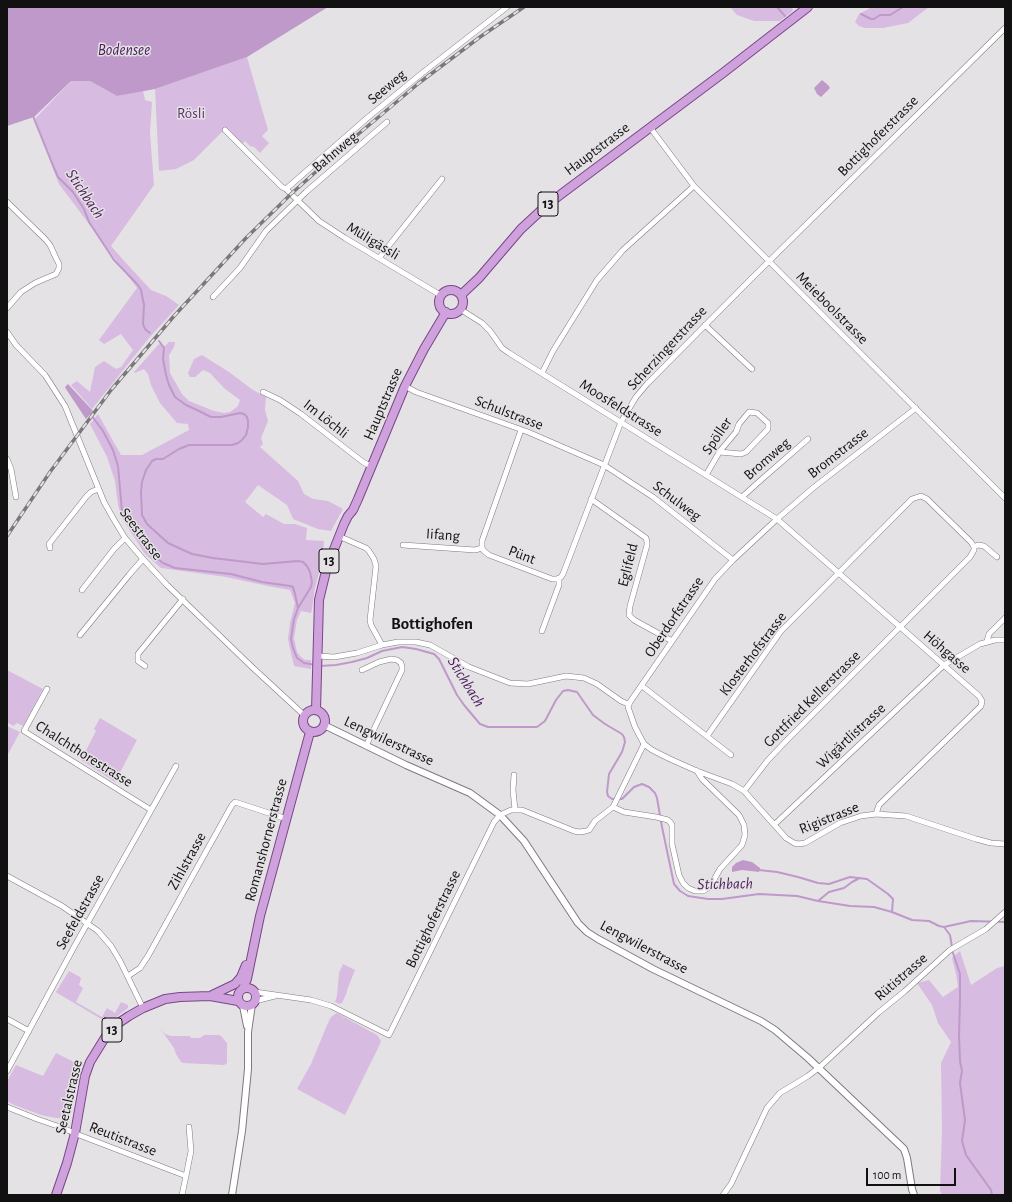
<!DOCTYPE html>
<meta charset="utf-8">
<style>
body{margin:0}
#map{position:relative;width:1012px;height:1202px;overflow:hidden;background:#e5e2e6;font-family:"Alegreya Sans",sans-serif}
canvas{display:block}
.frame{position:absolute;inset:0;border:8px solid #121112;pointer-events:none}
.scale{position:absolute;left:866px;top:1168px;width:90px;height:18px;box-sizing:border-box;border:2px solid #121112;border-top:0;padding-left:5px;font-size:12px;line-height:14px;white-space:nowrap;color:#121112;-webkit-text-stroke:3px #e5e2e6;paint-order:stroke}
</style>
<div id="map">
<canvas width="1012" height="1202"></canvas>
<div class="frame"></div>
<div class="scale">100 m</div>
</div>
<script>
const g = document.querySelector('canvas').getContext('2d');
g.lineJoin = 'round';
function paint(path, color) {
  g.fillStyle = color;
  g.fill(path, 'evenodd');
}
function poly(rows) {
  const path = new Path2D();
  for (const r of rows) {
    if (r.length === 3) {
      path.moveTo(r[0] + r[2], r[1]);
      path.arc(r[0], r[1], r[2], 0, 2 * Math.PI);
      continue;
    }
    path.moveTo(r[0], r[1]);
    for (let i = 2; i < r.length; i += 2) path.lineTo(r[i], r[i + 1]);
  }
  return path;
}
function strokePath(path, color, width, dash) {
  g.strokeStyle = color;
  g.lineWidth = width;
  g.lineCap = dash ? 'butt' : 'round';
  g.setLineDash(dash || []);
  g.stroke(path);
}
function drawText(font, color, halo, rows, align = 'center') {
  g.font = font + ' "Alegreya Sans",sans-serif';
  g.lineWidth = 3;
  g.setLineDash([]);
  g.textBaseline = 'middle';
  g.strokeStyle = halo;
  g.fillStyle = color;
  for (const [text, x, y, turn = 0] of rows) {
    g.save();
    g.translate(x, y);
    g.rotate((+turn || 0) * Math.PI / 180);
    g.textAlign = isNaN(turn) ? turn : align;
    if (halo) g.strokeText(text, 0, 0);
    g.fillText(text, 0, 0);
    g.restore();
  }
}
paint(poly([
 [730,7,792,7,793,11,780,21,754,21,737,15],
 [872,7,929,7,908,23,883,28,865,28,859,26,855,22,859,14],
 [247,57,268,130,262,136,269,143,260,153,253,146,251,147,245,141,242,144,226,128,194,160,176,169,159,171,155,89],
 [71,81,90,81,117,96,143,91,145,100,152,102,150,133,154,185,111,246,126,263,151,290,166,296,179,305,149,338,92,409,71,385,77,381,90,392,95,367,104,361,116,369,121,367,133,350,121,334,104,344,99,340,137,288,59,184,34,120],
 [169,342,175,342,174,347,169,355,170,373,182,394,189,401,214,411,224,413,230,412,238,406,240,400,224,388,210,373,203,370,195,377,190,377,188,373,194,359,202,355,229,372,253,390,266,397,265,410,268,421,261,438,263,444,260,447,298,481,304,494,313,499,328,501,343,509,331,531,318,529,293,519,287,505,258,485,245,502,263,517,266,514,284,524,295,524,307,528,306,540,324,541,322,562,315,588,312,609,311,613,301,611,297,620,294,638,297,652,301,657,305,660,311,660,311,669,294,666,288,639,290,623,295,603,290,590,268,586,226,577,161,568,145,554,122,518,118,505,115,481,107,457,90,424,98,414,121,455,142,455,189,430,188,424,177,423,160,403,151,385,148,374,144,369,135,373,134,372,159,344,165,346],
 [7,670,43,689,25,723,23,726,17,723,13,726,7,722],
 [100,718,137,740,115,782,81,760,96,731,94,729],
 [7,726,20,732,7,756],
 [960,951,971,985,997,968,1005,966,1005,1195,942,1195,940,1191,942,1130,941,1063,951,1042,938,1023,932,1005,917,983,929,980,943,997,958,987,956,974,952,958],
 [343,964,355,970,347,990,347,992,342,1003,339,1004,335,1002,337,996,339,973],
 [69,971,80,977,81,979,79,985,83,988,76,1002,102,1017,107,1008,115,1013,121,1002,128,1005,128,1008,109,1023,108,1023,57,993,56,992],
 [337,1013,377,1035,381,1041,380,1044,345,1115,297,1089,311,1064,327,1025,331,1017],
 [159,1027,165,1034,171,1036,190,1036,191,1038,200,1038,204,1035,219,1035,222,1037,227,1043,227,1063,224,1065,183,1063,181,1062,176,1054,174,1048],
 [56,1053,80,1065,75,1084,70,1114,68,1118,56,1118,41,1115,14,1105,7,1101,7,1081,16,1065,43,1076]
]), '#d8bbe0');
paint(poly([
 [7,7,328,7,247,57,155,89,117,96,90,81,71,81,34,117,7,126],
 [822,80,828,85,830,88,821,97,817,94,814,88],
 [68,384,93,411,86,419,66,389,65,387],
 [743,860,752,862,760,868,759,872,742,870,732,872,732,867,736,863]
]), '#be99c9');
strokePath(poly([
 [777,7,785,16],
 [861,14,871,19,874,19,880,15,890,15,903,7],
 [33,116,54,168,58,177,73,192,84,209,89,222,114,260,138,285,141,290,144,305,143,324,145,329,150,333],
 [159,341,164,348,163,359,166,375,169,385,175,397,186,405,199,411,211,417,221,417,240,413,244,414,247,417,248,421,248,427,246,435,242,440,238,443,232,445,189,445,179,449,163,459,156,459,152,461,146,470,142,482,141,492,142,515,147,524,168,543,192,554,213,558,263,564,298,561,303,562,307,566,310,572,312,582,311,587,298,608,294,619,291,639,293,648,297,658,304,663,316,665],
 [89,412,103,431,113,450,118,466,122,511,131,527,147,549,154,556,163,563,175,568,231,574,262,582,290,586,293,587,295,594,298,608],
 [320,666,336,665,352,662,367,658,382,651,402,647,416,649,434,654,439,659,457,695,464,705,480,724,488,727,537,727,545,721,556,700,563,691,568,690,577,692,593,715,605,724,622,734,624,737,625,742,622,752,609,774,607,792,608,796,612,799,622,799,634,787,642,784,649,787,655,793,657,798,662,827,674,884,680,891,688,896,708,899,722,899,759,894,797,896,818,901,850,906,874,907,892,912,912,920,929,921,939,926,944,927,971,921,1005,922],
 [759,870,777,872,798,877,818,883,829,884,850,877,867,879,888,894,893,899,892,912],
 [818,901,829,892,844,888,852,882,858,879],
 [944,927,950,935,953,953,960,974,960,999,959,1036,960,1061,962,1071,960,1083,965,1120,962,1141,966,1155,991,1190,992,1195]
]), '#be99c9', 2);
const minor = poly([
 [649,128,652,130,694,186,1005,498],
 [225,130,282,187,286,189,319,221,345,238,442,296],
 [286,189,366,119,421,74,507,7],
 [7,202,45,239,50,245,56,258,59,264,59,268,56,274,35,283,21,292,7,308],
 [379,258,442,179],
 [213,297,240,268,266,231,306,192,387,122],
 [460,309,482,323,490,331,502,348,509,353,777,519,979,696,982,701,981,706,879,805,876,814],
 [705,325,752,369],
 [7,332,16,345,45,375,65,406,104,502,113,518,125,538,143,559,167,585,252,667,304,715],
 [542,373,553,351,597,280,623,250,694,186],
 [405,386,416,392,528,432,604,465,653,497,733,560],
 [263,392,280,400,301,414,363,462,372,467],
 [916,408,813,488,777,519,733,560,715,579,630,702,628,707,635,727,644,744,652,750,670,759,697,771,732,784,744,791,786,838,794,843,798,844,805,843,840,823,861,816,876,814,906,816,976,839,991,843,1005,844],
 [521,430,482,541,482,548,484,551,489,555,552,579,557,579,561,577,563,574,621,422,636,397,647,384,749,281,1005,28],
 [7,459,11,469,16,497],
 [706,475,720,451,736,432,739,424,749,412,757,413,768,423,768,429,746,452,741,454,720,452],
 [742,497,762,479,808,439],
 [591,499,646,538,647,542,647,545,630,606,629,615,634,620,672,641],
 [343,538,366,548,369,551,374,559,376,566,370,620,371,625,382,645],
 [403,545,475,550,482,548],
 [974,547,978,545,984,546,997,557],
 [50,548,49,544,86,497,91,492,98,489],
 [82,590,114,549,125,538],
 [542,631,559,585,559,579],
 [80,635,129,575,143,559],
 [987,641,989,634,1005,618],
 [318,656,334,657,357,653,382,645,398,642,416,642,430,645,469,667,510,683,528,684,566,676,584,678,597,684,621,701,628,704],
 [145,666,138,661,138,654,183,599],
 [362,670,379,662,391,659,397,660,401,663,402,667,402,670,366,746],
 [642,686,731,755],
 [47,689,24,731,151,810],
 [707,736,781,631,912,499,921,496,927,499,971,542,974,547,974,550,970,557,788,739,768,760,744,791],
 [514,775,513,790,515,810],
 [613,807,624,812,656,817,668,820,670,822,672,825,672,844,679,875,683,883,688,888,695,891,703,891,710,887,720,869,742,845,745,835,744,825,739,815,702,779,697,771],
 [775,824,944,665,980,644,995,640,1005,640],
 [7,876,62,906,98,931,111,946,120,961,143,1008],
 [128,976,140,968,148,956,232,805,235,802,287,819],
 [255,992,311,1000,331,1006,389,1035,494,822,500,815,511,810,522,810,574,831,579,832,586,831,589,830,595,821,613,807,644,744],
 [255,1001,275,996],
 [7,1019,29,1031],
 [7,1071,74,947,176,766],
 [7,1107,37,1119,63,1128,79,1135,186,1176,182,1195],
 [186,1176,191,1151,189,1127],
 [723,1195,731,1184,767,1108,780,1093,808,1076,821,1066,878,1013,905,991,950,950,986,929,1005,912]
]);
const tertiary = poly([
 [324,725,406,765,470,793,500,815,524,841,578,923,587,932,598,939,653,969,761,1021,775,1030,808,1058,904,1149,907,1158,912,1189,914,1195],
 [243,1006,247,1026],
 [232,1195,242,1131,248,1069,248,1032,252,1004]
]);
const primary = poly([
 [451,302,12],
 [461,295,479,278,521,229,548,204,723,73,808,7],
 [314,721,11],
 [316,710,319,600,327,567,344,524,348,516,353,510,358,499,405,386,424,349,446,312],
 [247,997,9],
 [243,988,247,979,260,916,310,732],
 [212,995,235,984,241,977,246,965],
 [56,1195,67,1163,75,1133,85,1076,90,1062,106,1036,120,1022,129,1016,143,1008,165,999,180,997,210,996,238,1001]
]);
strokePath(minor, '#7d7b7e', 6);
strokePath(tertiary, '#7d7b7e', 8);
strokePath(primary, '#794787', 10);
strokePath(minor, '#fff', 5);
strokePath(tertiary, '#fff', 6);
strokePath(primary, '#d0a2dd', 8);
const rail = poly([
 [7,536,50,472,111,390,174,316,246,238,291,194,356,136,419,83,480,37,524,7]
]);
strokePath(rail, '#7a787b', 3.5);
strokePath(rail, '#e5e2e6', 2, [6]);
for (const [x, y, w] of [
 [548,204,20],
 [329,561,20],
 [112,1030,20]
]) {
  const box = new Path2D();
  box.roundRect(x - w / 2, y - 12, w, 24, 3);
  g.fillStyle = '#e5e2e6';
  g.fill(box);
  strokePath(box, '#121112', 1);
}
drawText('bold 14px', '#121112', null, [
 ["13",548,204],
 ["13",329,561],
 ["13",112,1030]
]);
drawText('15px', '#121112', '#e5e2e6', [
 ["Seeweg",387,87,-40],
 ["Bottighoferstrasse",878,136,-45],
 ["Hauptstrasse",597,149,-37],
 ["Bahnweg",335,152,-40],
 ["Müligässli",373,241,31],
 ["Meieboolstrasse",832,308,45],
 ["Scherzingerstrasse",667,348,-47],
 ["Hauptstrasse",383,404,-67],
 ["Moosfeldstrasse",621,408,32],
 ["Schulstrasse",509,413,21],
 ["Im Löchli",326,419,38],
 ["Spöller",717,436,-56],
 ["Bromstrasse",838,453,-38],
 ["Bromweg",767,459,-41],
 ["Schulweg",677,501,37],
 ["Seestrasse",141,534,53],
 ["Iifang",443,535,4],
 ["Pünt",522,555,21],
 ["Eglifeld",628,565,-76],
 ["Oberdorfstrasse",674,617,-56],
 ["Höhgasse",947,652,41],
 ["Klosterhofstrasse",753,654,-53],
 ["Gottfried Kellerstrasse",812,699,-45],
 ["Wigärtlistrasse",851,736,-43],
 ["Lengwilerstrasse",389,741,25],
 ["Chalchthorestrasse",84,754,32],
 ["Rigistrasse",829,818,-22],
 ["Romanshornerstrasse",266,840,-75],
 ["Zihlstrasse",187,861,-61],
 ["Seefeldstrasse",80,912,-61],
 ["Bottighoferstrasse",433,919,-64],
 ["Lengwilerstrasse",644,947,28],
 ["Rütistrasse",901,977,-41],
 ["Seetalstrasse",69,1097,-77],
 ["Reutistrasse",123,1139,21]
]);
drawText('15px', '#61336e', '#e5e2e6', [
 ["Rösli",191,113]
]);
drawText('italic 16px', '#4f225c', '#e5e2e6', [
 ["Bodensee",124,50],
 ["Stichbach",85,194,56],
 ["Stichbach",466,682,58],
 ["Stichbach",725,884,-1]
]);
drawText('bold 17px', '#121112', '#e5e2e6', [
 ["Bottighofen",432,624]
]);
</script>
